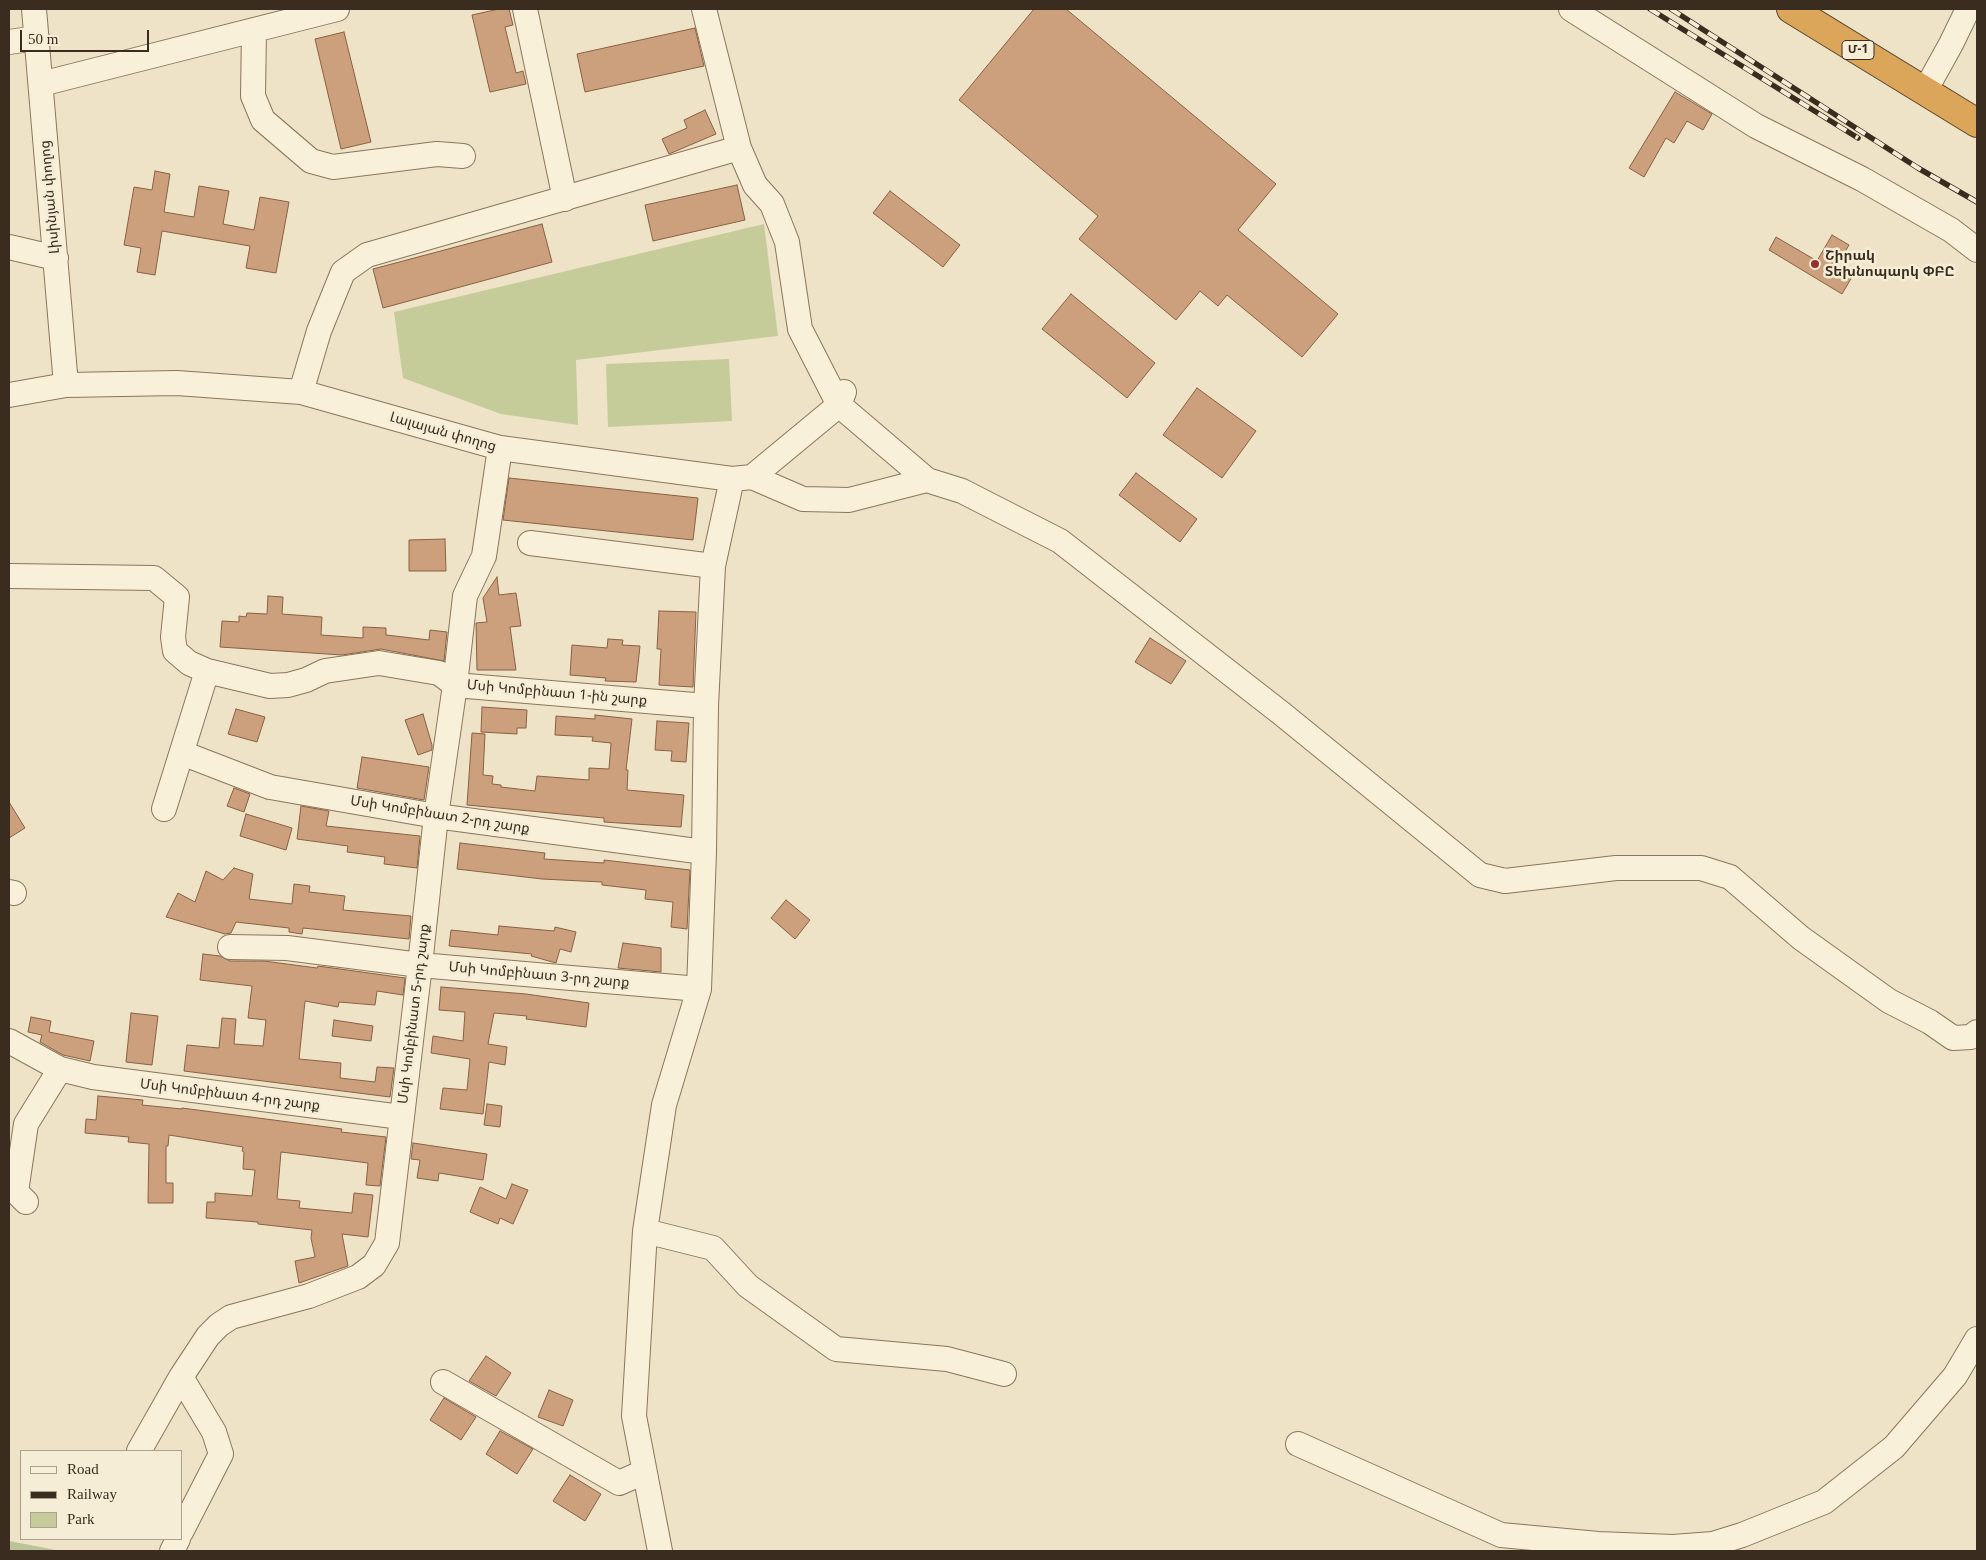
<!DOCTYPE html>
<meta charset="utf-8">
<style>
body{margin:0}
#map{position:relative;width:1986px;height:1560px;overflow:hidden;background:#eee3c7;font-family:Georgia,serif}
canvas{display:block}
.frame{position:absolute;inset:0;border:10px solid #3a2d20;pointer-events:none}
.legend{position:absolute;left:20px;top:1450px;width:162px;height:90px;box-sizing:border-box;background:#f5edd6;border:1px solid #aaa08d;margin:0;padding:6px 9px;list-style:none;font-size:15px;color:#3a2d20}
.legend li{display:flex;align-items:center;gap:10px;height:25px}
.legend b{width:25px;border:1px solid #aaa08d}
.scale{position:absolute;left:20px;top:30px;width:129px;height:22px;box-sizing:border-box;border:2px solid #3a2d20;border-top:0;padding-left:6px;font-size:15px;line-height:18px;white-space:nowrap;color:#3a2d20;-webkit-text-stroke:4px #f5edd6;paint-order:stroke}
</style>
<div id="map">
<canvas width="1986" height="1560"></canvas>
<div class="frame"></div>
<ul class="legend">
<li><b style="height:6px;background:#f9f0da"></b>Road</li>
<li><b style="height:6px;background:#3a2d20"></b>Railway</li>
<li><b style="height:14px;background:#c5cc9a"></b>Park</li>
</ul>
<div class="scale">50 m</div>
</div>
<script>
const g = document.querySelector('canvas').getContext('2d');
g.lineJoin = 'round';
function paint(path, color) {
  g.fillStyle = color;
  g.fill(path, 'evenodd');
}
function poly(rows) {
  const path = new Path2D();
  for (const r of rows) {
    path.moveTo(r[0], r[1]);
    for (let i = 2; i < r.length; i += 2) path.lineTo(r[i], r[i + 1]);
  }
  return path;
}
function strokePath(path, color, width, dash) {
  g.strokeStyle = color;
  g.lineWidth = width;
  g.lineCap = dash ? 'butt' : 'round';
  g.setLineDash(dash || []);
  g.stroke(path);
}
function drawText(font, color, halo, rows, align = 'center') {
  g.font = font + ' Georgia,"Noto Sans Armenian",serif';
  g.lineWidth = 5;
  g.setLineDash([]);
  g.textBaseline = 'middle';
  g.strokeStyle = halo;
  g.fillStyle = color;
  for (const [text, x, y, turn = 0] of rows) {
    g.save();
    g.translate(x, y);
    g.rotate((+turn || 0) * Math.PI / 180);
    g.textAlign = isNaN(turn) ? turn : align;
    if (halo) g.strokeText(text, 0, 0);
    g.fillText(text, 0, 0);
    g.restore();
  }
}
paint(poly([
 [764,224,778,336,576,360,578,425,501,414,403,378,394,312],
 [729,359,732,421,608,427,606,364]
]), '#c5cc9a');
paint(poly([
 [9,1540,9,1541,61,1551,9,1551]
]), '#bcc299');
const building = poly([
 [499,9,509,9,513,25,505,27,516,73,523,71,526,84,490,92,472,15,499,9],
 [1034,9,1066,9,1276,184,1238,230,1338,314,1302,357,1227,295,1218,306,1200,291,1176,320,1079,239,1098,216,959,100,1034,9],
 [695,28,704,66,585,92,577,54,695,28],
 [344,32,371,142,341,149,315,39,344,32],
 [1675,92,1712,114,1703,130,1687,121,1674,143,1666,138,1644,177,1629,168,1675,92],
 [705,110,716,134,669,154,662,139,687,128,684,120,705,110],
 [155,171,170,174,164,212,194,217,199,186,229,191,223,224,254,230,260,197,289,202,276,273,246,268,250,246,162,231,155,275,137,272,141,248,124,245,134,187,152,190,155,171],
 [737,185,745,220,653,241,645,205,737,185],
 [890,191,960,245,943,267,873,213,890,191],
 [542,224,552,262,383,308,373,269,542,224],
 [1832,235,1849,245,1836,267,1852,277,1842,294,1769,250,1776,237,1817,261,1832,235],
 [1071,294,1155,363,1127,398,1042,329,1071,294],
 [1197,388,1256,431,1222,478,1163,435,1197,388],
 [1136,473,1197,519,1180,542,1119,495,1136,473],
 [509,478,698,498,693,540,503,520,509,478],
 [445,539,446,571,409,571,409,540,445,539],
 [497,577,499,595,516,593,521,626,510,627,516,670,477,670,476,623,487,622,483,598,497,577],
 [268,596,283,597,282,614,322,617,321,635,363,638,363,627,386,628,386,635,429,640,430,630,447,632,444,661,381,649,342,655,220,647,222,621,239,622,239,616,246,617,247,613,267,614,268,596],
 [659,611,696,612,693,687,659,685,661,649,657,649,659,611],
 [1150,638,1186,661,1171,684,1135,662,1150,638],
 [608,639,623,640,622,645,640,646,636,682,605,681,606,678,570,675,572,645,607,648,608,639],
 [482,707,527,710,526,728,517,728,517,734,481,732,482,707],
 [236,709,265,717,257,742,228,734,236,709],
 [423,714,432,745,432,750,418,755,405,720,423,714],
 [595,715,632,719,626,770,628,770,627,790,684,795,681,827,604,822,604,818,467,805,472,733,485,734,483,775,493,776,492,784,501,785,501,787,535,791,537,776,589,780,589,768,609,769,611,743,592,741,593,737,555,735,556,716,595,719,595,715],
 [657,721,689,723,686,762,671,761,672,751,655,750,657,721],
 [362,757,429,767,424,800,357,788,362,757],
 [234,788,250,794,244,812,227,806,234,788],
 [9,802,25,828,9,838,9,802],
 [301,806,329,811,326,826,420,836,417,868,384,864,385,857,347,852,348,846,297,839,301,806],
 [246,814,292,828,286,850,240,836,246,814],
 [460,843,545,853,544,859,604,863,604,860,690,870,687,929,671,927,673,902,645,899,646,890,602,885,602,882,542,879,457,869,460,843],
 [234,868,253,874,249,899,292,904,294,884,310,886,309,892,345,896,343,910,411,916,409,939,303,928,302,934,289,932,289,928,236,922,231,933,225,934,166,917,178,893,195,902,206,871,223,880,234,868],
 [786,900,810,920,795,939,771,918,786,900],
 [499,926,554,931,555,927,576,932,571,952,560,949,556,963,531,956,532,954,449,946,451,930,498,935,499,926],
 [623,943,661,948,661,972,618,968,623,943],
 [203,954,220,956,230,961,264,961,317,968,318,966,405,978,403,995,377,991,375,1005,339,1002,338,1007,305,1001,299,1059,341,1063,340,1078,375,1082,377,1067,394,1068,390,1097,184,1071,187,1045,219,1048,222,1018,236,1019,234,1044,263,1046,266,1020,248,1018,252,986,200,980,203,954],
 [441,987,526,994,589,1003,586,1027,526,1019,527,1016,494,1013,488,1044,507,1047,505,1065,489,1062,483,1114,440,1109,443,1088,467,1090,470,1059,431,1053,433,1036,463,1041,465,1012,439,1010,441,987],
 [131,1013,158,1016,152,1065,126,1062,131,1013],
 [31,1017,51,1021,49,1032,94,1041,90,1061,63,1055,40,1042,42,1035,28,1032,31,1017],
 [334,1020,373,1026,371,1041,332,1036,334,1020],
 [98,1096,143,1100,142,1105,182,1109,182,1108,342,1129,341,1132,386,1137,380,1186,366,1185,368,1163,281,1152,277,1199,300,1201,299,1208,352,1213,354,1193,373,1195,368,1237,342,1234,348,1266,299,1283,295,1261,315,1257,311,1238,312,1230,258,1224,258,1222,206,1218,207,1202,215,1202,215,1193,252,1196,255,1170,243,1169,244,1152,242,1151,243,1147,169,1135,168,1146,166,1146,166,1183,173,1183,173,1203,148,1203,149,1144,128,1142,129,1137,85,1133,86,1119,96,1120,98,1096],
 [487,1104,502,1106,500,1127,484,1125,487,1104],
 [413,1143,487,1154,483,1180,439,1173,438,1181,417,1178,420,1160,411,1159,413,1143],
 [512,1184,528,1190,513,1224,500,1218,498,1224,470,1212,480,1187,506,1199,512,1184],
 [486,1356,511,1373,496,1396,469,1381,486,1356],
 [549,1390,573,1400,563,1426,538,1417,549,1390],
 [444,1398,476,1417,461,1440,430,1420,444,1398],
 [500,1431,533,1449,517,1474,486,1454,500,1431],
 [570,1475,601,1494,585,1521,553,1501,570,1475]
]);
paint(building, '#cca07d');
strokePath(building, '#896042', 1);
const minor = poly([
 [34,9,66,385],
 [525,9,565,199],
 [704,9,739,148,755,185,772,204,787,242,800,329,839,405,927,480,962,491,1060,541,1281,713,1480,875,1505,881,1616,868,1701,868,1730,877,1801,938,1889,1001,1930,1022,1953,1038,1971,1037,1977,1032],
 [1571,9,1756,126,1862,179,1951,230,1977,250],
 [254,30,253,96,263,120,311,161,333,167,437,154,463,156],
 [9,42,37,38],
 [41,84,337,9],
 [1925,91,1951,44,1968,9],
 [9,247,56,258],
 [301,392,319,331,343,272,367,255,739,148],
 [9,395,66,385,177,383,301,392,500,448,732,479,752,477,839,405,844,392],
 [752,477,803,499,849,500,927,480],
 [530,543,713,566],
 [9,576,154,578,177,597,173,637,175,651,189,663,207,671,164,809],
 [207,671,270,686,288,685,306,680,325,671,379,663,439,673,455,685,706,706],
 [182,753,270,787,436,816,704,852],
 [9,892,14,893],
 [230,947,287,948,420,965,699,989],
 [9,1041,60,1069,26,1124,16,1192,26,1202],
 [60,1069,93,1077,401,1117],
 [645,1231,713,1248,748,1286,836,1349,947,1359,1004,1374],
 [181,1377,214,1432,221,1454,181,1532],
 [443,1382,619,1483,644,1472],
 [1298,1444,1501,1535,1598,1544,1673,1547,1713,1544,1742,1535,1824,1502,1894,1447,1955,1376,1977,1339],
 [139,1451,181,1377,208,1336,219,1325,231,1317,309,1296,358,1277,374,1265,387,1243,420,965,436,816,455,685,465,596,484,556,500,448],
 [172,1551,178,1539],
 [660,1551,634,1416,645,1231,664,1105,699,989,704,852,706,706,713,566,732,479]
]);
const highway = poly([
 [1791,9,1977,123]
]);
strokePath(minor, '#8a765c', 26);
strokePath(highway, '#584430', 30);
strokePath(minor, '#f9f0da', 24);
strokePath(highway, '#dba659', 28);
const rail = poly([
 [1650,9,1858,138],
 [1671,9,1918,168,1977,202]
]);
strokePath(rail, '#3a2d20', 5.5);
strokePath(rail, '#f5edd6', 4, [11]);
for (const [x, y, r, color] of [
 [1815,264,5,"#982f2d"]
]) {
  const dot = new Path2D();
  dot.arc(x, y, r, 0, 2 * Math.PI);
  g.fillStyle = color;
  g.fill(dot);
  strokePath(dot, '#f5edd6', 2);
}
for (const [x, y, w] of [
 [1858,50,32]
]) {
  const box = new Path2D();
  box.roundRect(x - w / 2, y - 9.5, w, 19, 4);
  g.fillStyle = '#f5edd6';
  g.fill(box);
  strokePath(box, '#3a2d20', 1);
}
drawText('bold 12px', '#3a2d20', null, [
 ["Մ-1",1858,50]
]);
drawText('14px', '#3a2d20', '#f5edd6', [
 ["Լիսինյան փողոց",50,197,-95],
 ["Լալայան փողոց",443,432,16],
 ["Մսի Կոմբինատ 1-ին շարք",557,693,5],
 ["Մսի Կոմբինատ 2-րդ շարք",440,815,9],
 ["Մսի Կոմբինատ 3-րդ շարք",539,975,5],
 ["Մսի Կոմբինատ 5-րդ շարք",414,1014,-83],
 ["Մսի Կոմբինատ 4-րդ շարք",230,1095,7]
]);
drawText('bold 14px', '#3a2d20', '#f5edd6', [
 ["Շիրակ",1825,256],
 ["Տեխնոպարկ ՓԲԸ",1825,272]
], 'left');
</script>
